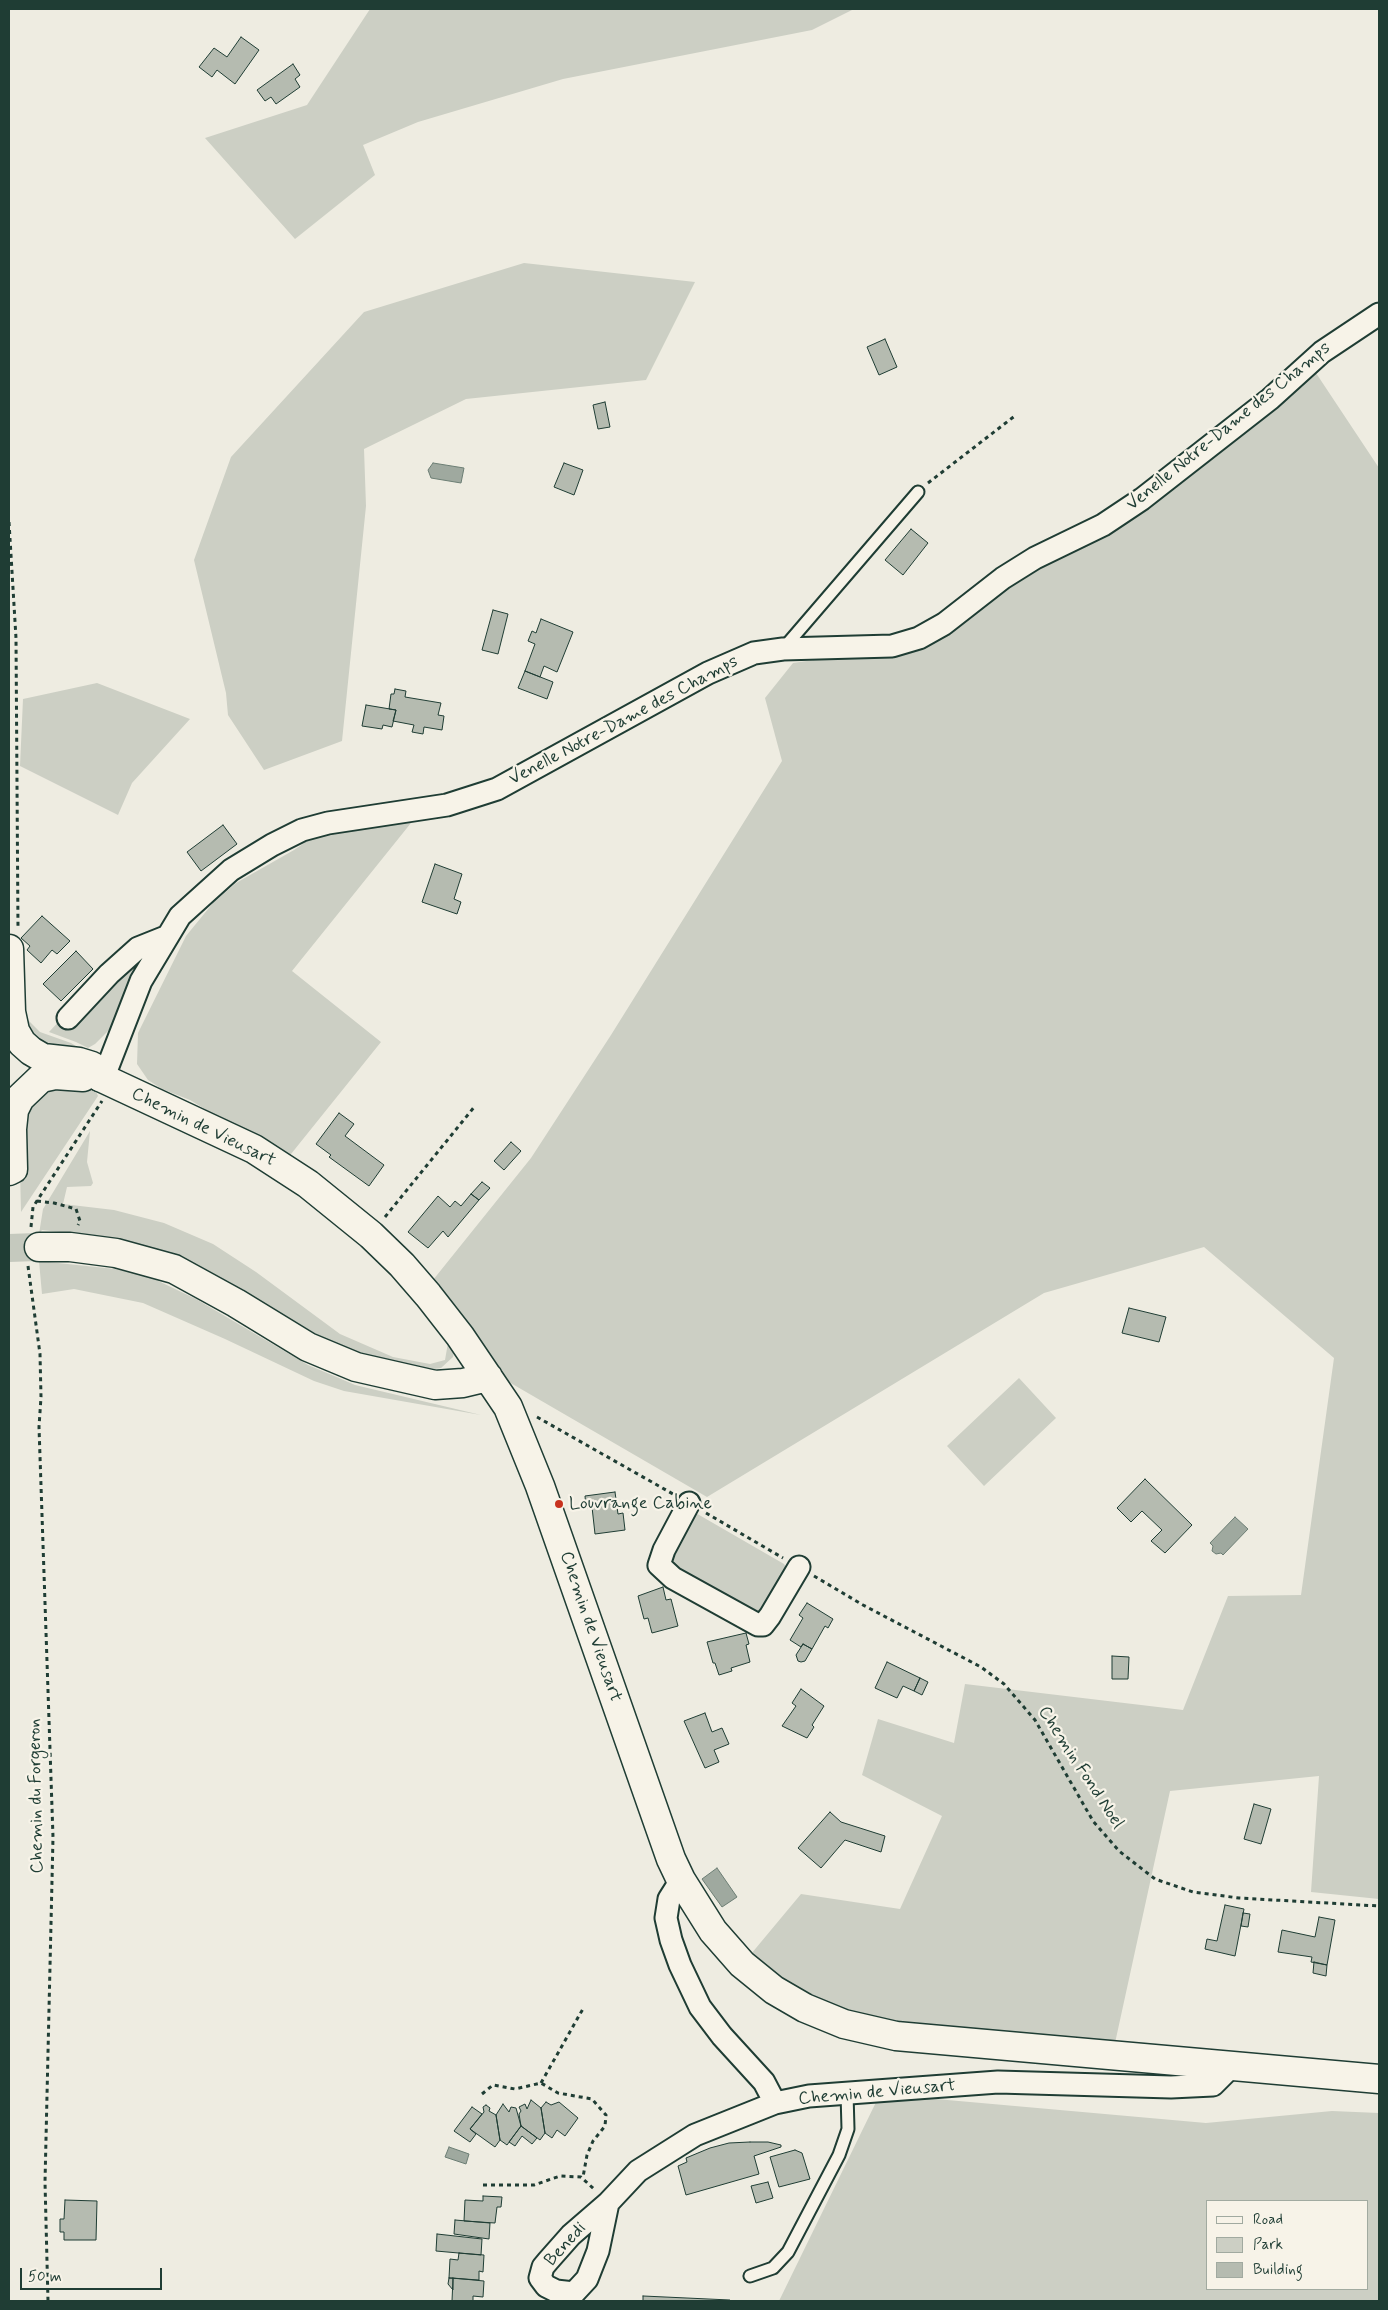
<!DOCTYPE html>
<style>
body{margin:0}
#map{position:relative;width:1388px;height:2310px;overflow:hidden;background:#eeece1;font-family:Mynerve,sans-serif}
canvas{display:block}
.frame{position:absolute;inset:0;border:10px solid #1f3d34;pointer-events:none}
.legend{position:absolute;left:1206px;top:2200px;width:162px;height:90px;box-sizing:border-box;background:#f7f3e8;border:1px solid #a1aaa0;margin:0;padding:6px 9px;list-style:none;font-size:15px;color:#1f3d34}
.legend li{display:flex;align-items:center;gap:10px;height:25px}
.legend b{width:25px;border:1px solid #a1aaa0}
.scale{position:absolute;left:20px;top:2268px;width:142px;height:22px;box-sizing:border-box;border:2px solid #1f3d34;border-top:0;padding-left:6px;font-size:15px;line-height:18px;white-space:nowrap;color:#1f3d34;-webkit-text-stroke:4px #f7f3e8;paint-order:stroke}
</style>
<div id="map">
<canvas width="1388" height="2310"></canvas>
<div class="frame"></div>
<ul class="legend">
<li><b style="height:6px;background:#f7f3e8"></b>Road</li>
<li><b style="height:14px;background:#cccfc4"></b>Park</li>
<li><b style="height:14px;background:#b5bbb0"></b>Building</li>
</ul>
<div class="scale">50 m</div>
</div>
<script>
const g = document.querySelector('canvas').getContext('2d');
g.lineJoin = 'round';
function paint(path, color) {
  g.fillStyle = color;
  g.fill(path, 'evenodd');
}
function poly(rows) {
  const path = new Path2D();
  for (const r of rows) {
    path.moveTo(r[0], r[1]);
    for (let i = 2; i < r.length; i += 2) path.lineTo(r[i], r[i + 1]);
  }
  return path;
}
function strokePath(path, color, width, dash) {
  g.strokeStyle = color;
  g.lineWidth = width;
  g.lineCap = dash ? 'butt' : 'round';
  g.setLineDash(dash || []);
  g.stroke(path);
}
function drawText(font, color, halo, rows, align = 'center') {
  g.font = font + ' Mynerve,sans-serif';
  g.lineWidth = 4.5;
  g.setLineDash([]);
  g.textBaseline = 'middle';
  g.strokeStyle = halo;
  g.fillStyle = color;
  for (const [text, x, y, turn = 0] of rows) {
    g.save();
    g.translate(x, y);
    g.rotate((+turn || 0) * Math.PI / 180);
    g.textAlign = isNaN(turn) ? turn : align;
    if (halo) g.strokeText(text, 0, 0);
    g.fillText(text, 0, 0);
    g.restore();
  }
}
paint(poly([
 [370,9,854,9,812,30,563,79,418,122,363,145,375,175,295,239,205,138,307,105],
 [524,263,695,282,646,380,466,399,364,449,366,506,342,741,264,770,228,715,226,693,194,560,231,457,364,312],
 [1314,370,1379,468,1379,1899,1311,1892,1319,1776,1170,1791,1115,2043,850,2018,779,1981,751,1954,801,1894,900,1909,942,1816,862,1775,878,1719,954,1743,965,1684,1183,1710,1228,1596,1301,1595,1334,1358,1204,1247,1044,1293,707,1497,502,1378,429,1285,531,1158,611,1035,782,761,765,698,793,663,909,646],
 [97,683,190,719,132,783,118,815,20,766,23,699],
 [415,818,292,971,381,1042,287,1159,190,1100,162,1089,148,1080,137,1064,138,1033,186,936,213,903,236,883,294,850,323,830],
 [135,965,136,968,110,1029,95,1044,88,1048,76,1042,49,1032,62,1018],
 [24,1016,40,1032,71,1043,81,1049,63,1053,30,1039],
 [44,1086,94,1087,98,1096,21,1212,19,1128,21,1116],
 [90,1131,87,1162,93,1183,91,1186,67,1187,63,1204,114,1210,164,1223,213,1244,256,1272,340,1334,393,1357,430,1364,445,1360,449,1337,454,1352,453,1357,441,1368,422,1371,422,1367,370,1357,318,1335,215,1275,167,1252,122,1239,42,1230,39,1234,43,1209],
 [39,1261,115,1269,150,1277,196,1299,308,1365,339,1378,355,1385,481,1415,344,1391,314,1381,225,1339,143,1303,74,1289,42,1294],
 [1019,1378,1056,1418,984,1486,947,1446],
 [694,1512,784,1564,787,1569,762,1617,668,1565],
 [880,2094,1206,2123,1332,2111,1379,2113,1379,2301,779,2301],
 [1207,2201,1367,2201,1367,2289,1207,2289]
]), '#cccfc4');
const water = poly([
 [433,463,464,468,461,483,431,478,428,470,433,463],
 [1235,1517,1248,1529,1223,1555,1221,1553,1216,1554,1212,1551,1213,1546,1210,1543,1235,1517],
 [717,1868,737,1897,722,1907,702,1879,717,1868],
 [449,2147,469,2154,466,2164,445,2157,449,2147]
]);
paint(water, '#9fa99f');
strokePath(water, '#6c7e74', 1);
const building = poly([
 [241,37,259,50,235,84,217,70,212,77,199,67,214,48,227,57,241,37],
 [293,64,300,75,295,79,300,87,276,104,271,97,265,101,257,90,293,64],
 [885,339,897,367,879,375,867,347,885,339],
 [605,402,610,427,598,429,593,405,605,402],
 [564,463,583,470,574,495,554,487,564,463],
 [911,529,928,543,903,575,885,560,911,529],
 [493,610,508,614,498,654,482,650,493,610],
 [541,619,573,632,557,672,544,666,540,677,525,671,535,644,528,641,532,631,536,633,541,619],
 [525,671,553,682,547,699,518,688,525,671],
 [395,689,406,691,405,697,441,703,438,715,444,716,442,730,424,727,423,734,412,732,414,725,393,721,396,710,389,709,391,694,394,694,395,689],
 [366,705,396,710,392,727,383,725,382,729,362,726,366,705],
 [223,825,237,844,201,871,187,852,223,825],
 [435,864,462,874,454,899,461,902,457,914,422,902,435,864],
 [42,916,70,941,57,954,52,950,41,963,27,950,30,946,21,938,42,916],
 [76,951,93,969,61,1001,43,984,76,951],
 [339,1113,354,1124,345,1136,384,1165,369,1186,329,1157,331,1155,316,1144,339,1113],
 [511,1142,521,1151,504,1170,494,1161,511,1142],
 [482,1182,490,1188,479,1200,471,1194,482,1182],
 [471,1194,479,1200,448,1237,443,1231,428,1248,408,1232,438,1196,450,1207,455,1201,461,1206,471,1194],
 [1129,1308,1166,1317,1159,1342,1122,1333,1129,1308],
 [1145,1479,1192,1525,1165,1553,1151,1541,1162,1530,1142,1511,1131,1522,1117,1508,1145,1479],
 [615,1492,618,1514,623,1513,625,1530,595,1534,592,1507,586,1508,585,1496,615,1492],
 [663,1587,666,1600,671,1599,678,1626,652,1633,648,1618,644,1619,638,1596,663,1587],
 [807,1603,833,1619,828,1628,825,1626,812,1649,803,1644,801,1647,790,1640,803,1618,799,1615,807,1603],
 [746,1633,749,1644,746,1645,750,1662,731,1668,732,1671,719,1675,715,1663,713,1663,707,1642,746,1633],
 [803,1644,812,1649,805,1661,801,1662,798,1661,796,1655,803,1644],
 [1112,1656,1129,1657,1128,1679,1112,1679,1112,1656],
 [887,1662,920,1678,914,1691,903,1686,897,1698,875,1688,887,1662],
 [920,1678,928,1682,922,1695,914,1691,920,1678],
 [801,1689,824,1706,812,1725,814,1727,807,1738,782,1726,796,1706,792,1703,801,1689],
 [705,1713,712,1732,722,1728,729,1744,714,1750,719,1762,705,1768,684,1721,705,1713],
 [1254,1804,1271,1809,1261,1844,1244,1839,1254,1804],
 [830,1812,841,1822,885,1836,881,1852,845,1840,821,1868,798,1848,830,1812],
 [1225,1905,1244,1909,1235,1956,1205,1949,1207,1939,1217,1941,1225,1905],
 [1243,1913,1250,1914,1248,1927,1241,1926,1243,1913],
 [1319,1917,1335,1920,1327,1965,1311,1962,1312,1957,1278,1952,1282,1930,1315,1937,1319,1917],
 [1314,1962,1327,1965,1326,1976,1313,1973,1314,1962],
 [531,2100,541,2108,545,2133,540,2140,521,2126,519,2114,521,2111,519,2107,525,2104,527,2109,531,2100],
 [546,2102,551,2105,559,2102,578,2118,565,2136,557,2130,552,2138,545,2133,541,2108,546,2102],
 [503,2104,509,2112,511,2107,516,2108,521,2126,507,2145,500,2140,496,2115,503,2104],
 [486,2105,490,2108,489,2111,496,2115,500,2140,495,2147,470,2129,484,2112,483,2107,486,2105],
 [472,2107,482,2114,470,2129,476,2134,470,2142,454,2131,472,2107],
 [521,2126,537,2138,532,2144,522,2136,515,2146,509,2142,521,2126],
 [750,2142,768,2142,781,2145,781,2147,754,2156,759,2174,686,2195,678,2166,687,2162,686,2158,710,2148,729,2143,750,2142],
 [795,2150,802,2153,810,2179,779,2187,770,2157,795,2150],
 [768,2182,773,2198,756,2203,751,2186,768,2182],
 [483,2196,502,2197,501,2207,497,2207,495,2223,464,2221,465,2200,483,2201,483,2196],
 [65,2200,97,2201,96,2240,64,2240,64,2232,60,2232,60,2219,64,2219,65,2200],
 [455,2220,490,2223,489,2239,454,2234,455,2220],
 [437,2234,482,2239,481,2255,436,2251,437,2234],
 [459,2253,484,2255,483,2272,479,2271,479,2280,449,2278,450,2259,458,2260,459,2253],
 [449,2278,453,2278,453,2290,448,2284,449,2278],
 [453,2278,484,2281,483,2297,473,2296,473,2301,452,2301,453,2278],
 [643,2296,730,2300,730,2301,643,2301,643,2296]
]);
paint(building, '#b5bbb0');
strokePath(building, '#1f3d34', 1);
strokePath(poly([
 [9,1248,39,1247]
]), '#c5c9be', 28, [28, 14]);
const lane = poly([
 [783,649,918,492],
 [750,2276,773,2268,788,2252,839,2155,848,2129,847,2093]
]);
const street = poly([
 [68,1018,109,974,138,948,168,936],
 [103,1079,141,981,180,916,231,870,272,845,302,830,328,823,447,805,497,789,708,673,754,653,783,649,892,646,919,638,944,624,1003,578,1035,558,1103,525,1142,499,1270,399,1322,352,1379,314],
 [689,1503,664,1550,659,1565,673,1578,758,1625,763,1625,770,1616,799,1567],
 [681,1880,669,1899,666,1918,671,1940,680,1965,700,2007,722,2036,764,2082,775,2103,809,2096,998,2082,1171,2087,1213,2085,1231,2067],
 [608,2203,598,2251,587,2279,574,2293,556,2291,546,2286,540,2278,543,2267,548,2261,571,2235,608,2203,638,2171,695,2135,775,2103]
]);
const secondary = poly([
 [100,1077,254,1149,308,1184,371,1235,402,1265,428,1295,460,1336,508,1407,540,1486,671,1859,681,1880,713,1931,742,1964,774,1990,805,2008,844,2024,896,2036,1379,2079],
 [39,1247,70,1247,116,1253,174,1269,236,1303,308,1347,356,1367,435,1385,463,1383,488,1377]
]);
const highway = poly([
 [9,949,11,1012,15,1031,22,1043,31,1051,43,1058,79,1062,92,1066,100,1077],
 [9,1171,13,1169,12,1129,14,1110,20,1098,41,1078,55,1075,83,1077]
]);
strokePath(lane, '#1f3d34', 15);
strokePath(street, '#1f3d34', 25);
strokePath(secondary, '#1f3d34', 31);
strokePath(highway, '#1f3d34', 31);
strokePath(poly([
 [928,483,1016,415],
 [9,522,16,638,18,928],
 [37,1201,54,1203,76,1209,80,1221,78,1225],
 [385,1217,475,1106],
 [31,1227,33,1207,102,1101],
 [28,1266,40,1354,41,1397,39,1427,53,1837,45,2182,48,2301],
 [537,1417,673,1494],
 [706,1513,783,1558],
 [814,1576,863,1605,981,1667,1004,1684,1035,1720,1093,1821,1119,1851,1155,1879,1193,1892,1239,1898,1379,1906],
 [541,2083,584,2007],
 [482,2094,493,2085,515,2089,541,2083,558,2093,592,2099,606,2115,605,2126,593,2141,587,2155,583,2177],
 [483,2185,534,2185,560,2176,581,2177,595,2190]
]), '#1f3d34', 3, [4, 4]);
strokePath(lane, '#f7f3e8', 11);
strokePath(street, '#f7f3e8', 21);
strokePath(secondary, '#f7f3e8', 28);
strokePath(highway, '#f7f3e8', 28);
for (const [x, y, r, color] of [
 [559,1504,5,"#c8321e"]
]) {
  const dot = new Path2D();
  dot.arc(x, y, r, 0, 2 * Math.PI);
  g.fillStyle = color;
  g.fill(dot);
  strokePath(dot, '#f7f3e8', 2);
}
drawText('18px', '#1f3d34', '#f7f3e8', [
 ["Venelle Notre-Dame des Champs",1229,427,-39],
 ["Venelle Notre-Dame des Champs",624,721,-28],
 ["Chemin de Vieusart",203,1128,26],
 ["Chemin de Vieusart",590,1627,71],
 ["Chemin Fond Noel",1080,1768,57],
 ["Chemin du Forgeron",37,1796,-91],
 ["Chemin de Vieusart",877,2093,-5],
 ["Benedi",566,2245,-48]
]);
drawText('18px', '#1f3d34', '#f7f3e8', [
 ["Louvrange Cabine",569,1504]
], 'left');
</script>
